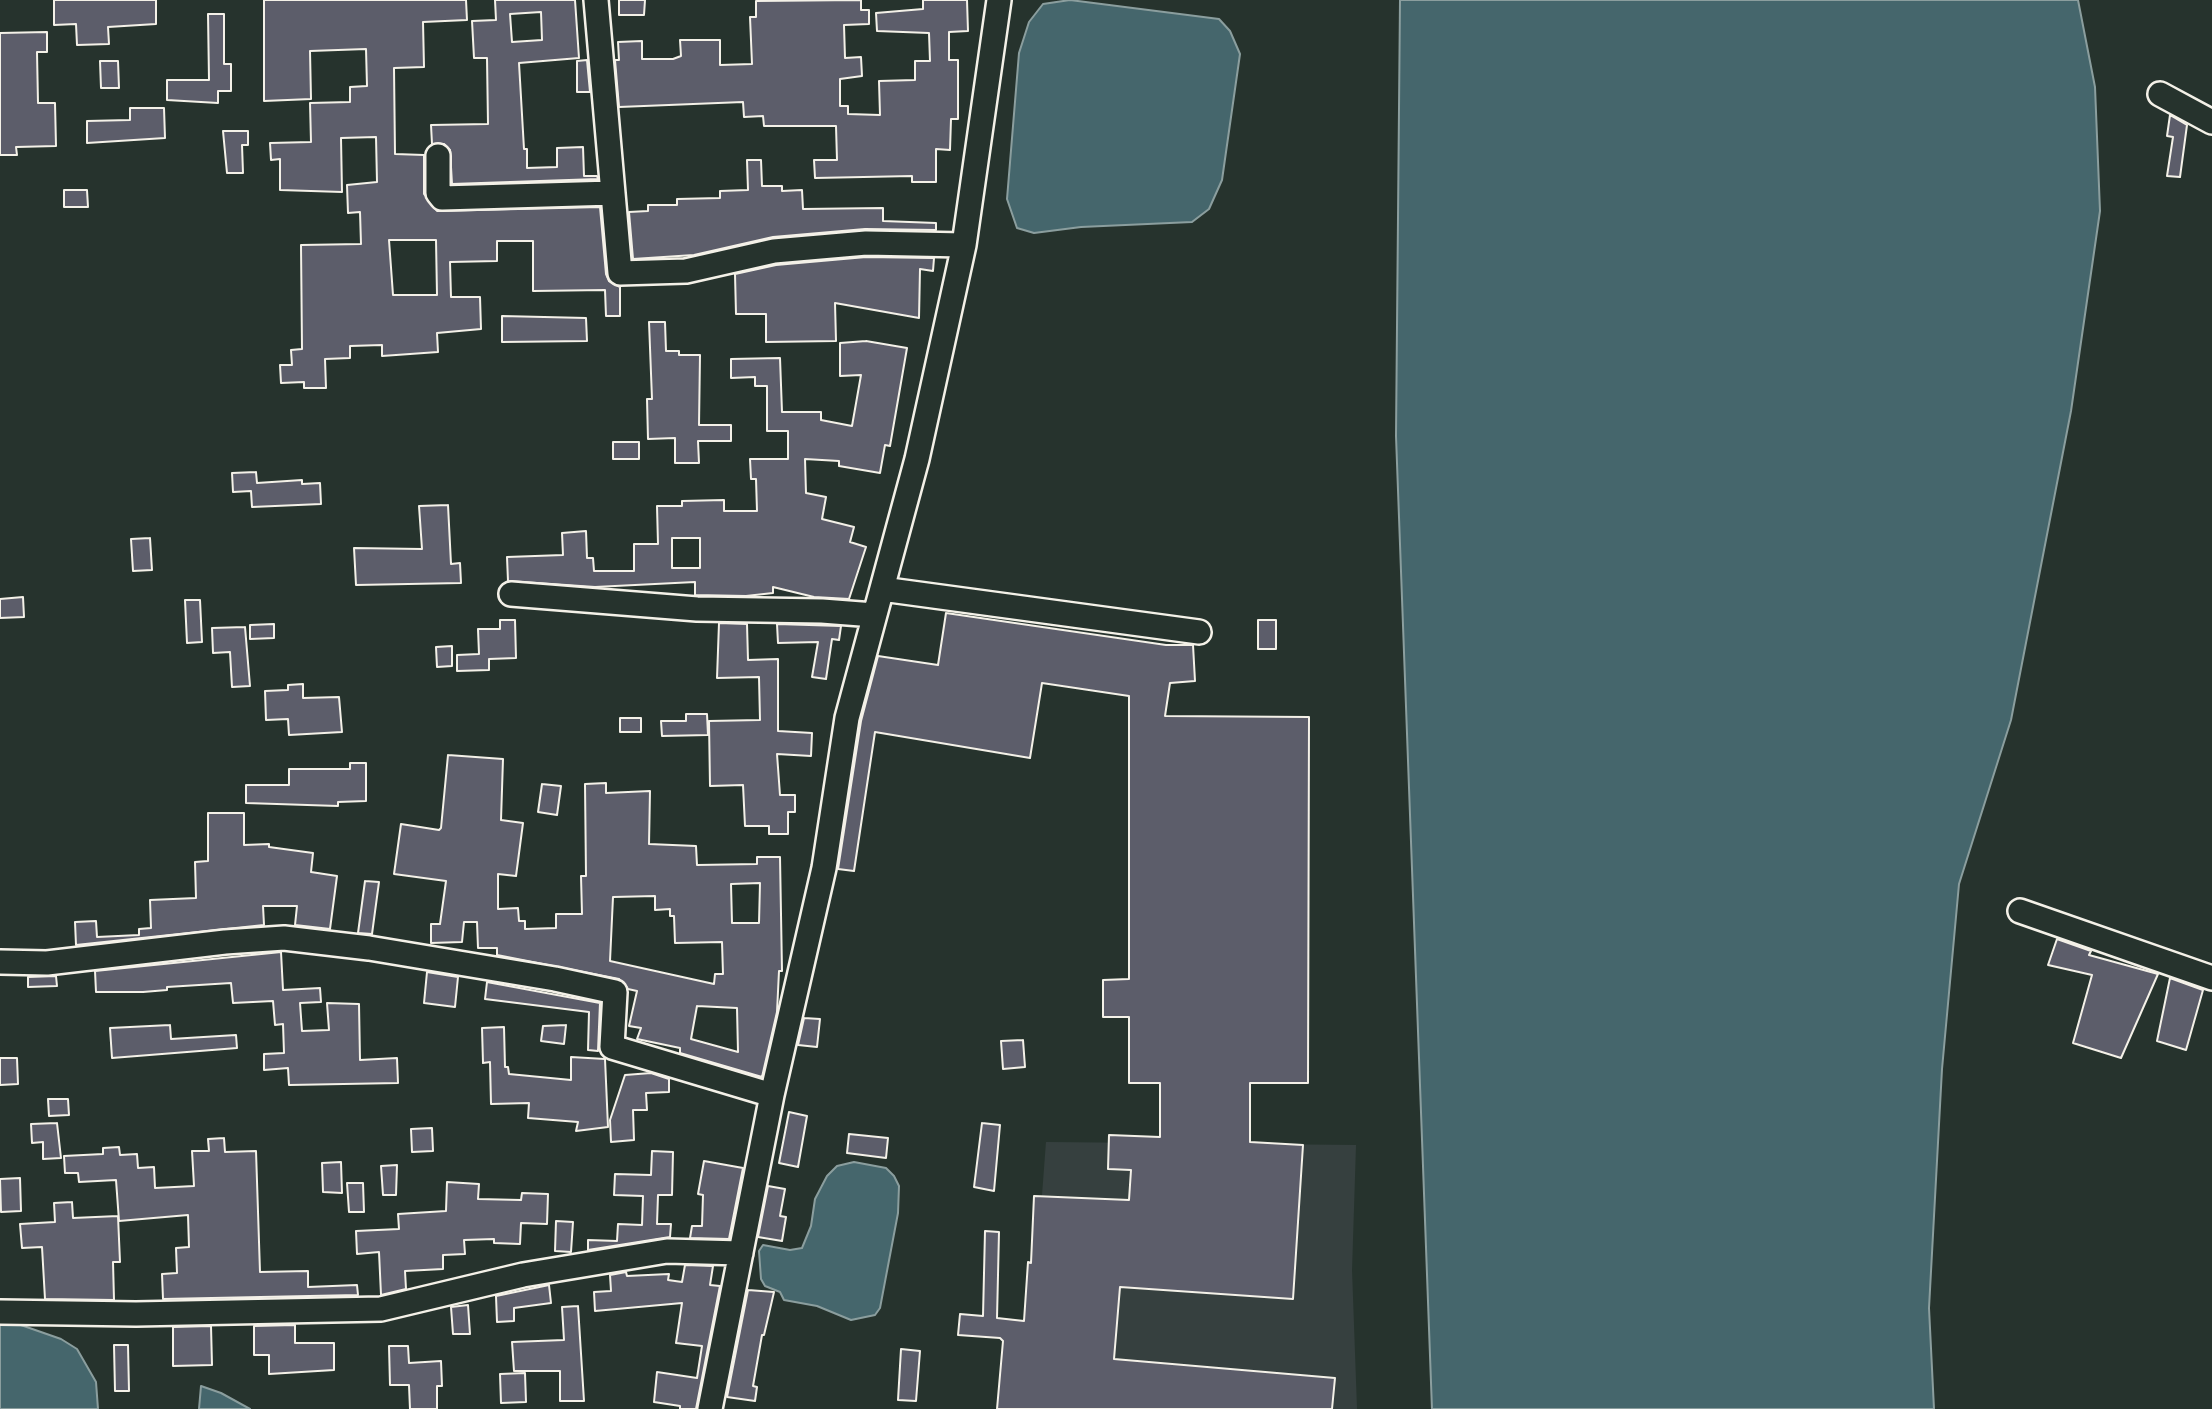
<!DOCTYPE html>
<style>
body{margin:0}
canvas{display:block;background:#26332d}
</style>
<canvas width="2212" height="1409"></canvas>
<script>
const g = document.querySelector('canvas').getContext('2d');
g.lineJoin = 'round';
function paint(path, color) {
  g.fillStyle = color;
  g.fill(path, 'evenodd');
}
function poly(rows) {
  const path = new Path2D();
  for (const r of rows) {
    path.moveTo(r[0], r[1]);
    for (let i = 2; i < r.length; i += 2) path.lineTo(r[i], r[i + 1]);
  }
  return path;
}
function strokePath(path, color, width, dash) {
  g.strokeStyle = color;
  g.lineWidth = width;
  g.lineCap = dash ? 'butt' : 'round';
  g.setLineDash(dash || []);
  g.stroke(path);
}
paint(poly([
 [1046,1142,1356,1145,1352,1270,1357,1409,1026,1409]
]), '#36403f');
const water = poly([
 [1070,0,1219,19,1230,31,1240,54,1222,180,1209,209,1192,222,1081,227,1034,233,1017,228,1007,199,1019,53,1029,22,1043,4,1070,0],
 [1400,0,2078,0,2095,87,2100,211,2071,411,2011,720,1959,884,1942,1069,1929,1308,1934,1409,1432,1409,1396,436,1400,0],
 [854,1162,886,1168,894,1176,899,1186,898,1213,880,1308,875,1315,851,1320,817,1306,784,1300,780,1292,765,1286,761,1279,759,1251,763,1245,790,1250,802,1248,811,1226,815,1199,827,1176,837,1166,854,1162],
 [0,1322,18,1324,61,1339,77,1349,96,1382,98,1409,0,1409,0,1322],
 [201,1386,221,1393,250,1409,199,1409,201,1386]
]);
paint(water, '#45666c');
strokePath(water, '#8b9e9e', 2);
const building = poly([
 [54,0,156,0,156,24,108,27,109,44,77,45,76,24,54,25,54,0],
 [264,0,466,0,467,20,423,22,424,67,394,68,395,154,424,155,424,194,437,211,600,207,606,274,609,281,620,287,620,316,606,316,605,290,533,291,533,241,497,241,497,261,450,262,451,297,480,297,481,329,437,333,438,352,382,356,382,345,350,346,350,358,325,359,326,388,304,388,304,382,281,383,280,365,292,365,291,350,302,349,301,245,361,244,360,212,348,213,347,185,377,182,376,137,341,138,342,192,280,190,280,159,271,160,270,143,311,142,310,103,350,102,350,87,367,86,366,49,310,51,311,99,264,101,264,0],
 [389,240,436,240,437,295,393,295,389,240],
 [495,0,575,0,579,58,519,63,524,149,527,149,527,168,557,167,557,148,583,147,584,176,597,176,598,179,452,184,450,150,444,144,432,144,431,125,488,124,487,58,474,58,472,21,496,20,495,0],
 [541,12,542,40,512,42,510,14,541,12],
 [619,0,645,0,644,15,619,15,619,0],
 [861,0,861,10,869,10,869,24,844,25,845,58,861,57,862,76,840,79,840,106,848,106,848,114,880,115,879,81,915,80,915,61,930,61,929,33,877,31,876,13,923,9,923,0,967,0,968,31,949,32,949,60,958,60,958,119,951,119,950,150,936,149,936,182,912,182,912,176,815,178,814,160,837,160,836,126,764,126,763,116,744,117,743,102,619,107,615,60,619,60,618,42,642,41,642,59,673,59,681,56,680,40,720,40,720,65,752,64,750,17,756,17,756,1,861,0],
 [208,14,224,14,224,64,231,64,231,91,218,91,218,103,167,100,167,80,209,80,208,14],
 [47,32,47,52,37,52,38,103,55,103,56,146,16,147,17,155,0,155,0,33,47,32],
 [587,60,590,92,577,92,577,61,587,60],
 [100,61,118,61,119,88,101,88,100,61],
 [130,108,164,108,165,138,87,143,87,121,130,120,130,108],
 [2170,115,2187,125,2180,177,2167,176,2173,137,2167,136,2170,115],
 [223,131,248,131,248,145,242,145,243,173,227,173,223,131],
 [747,160,761,160,762,186,782,186,782,191,802,190,803,209,883,208,883,221,936,223,936,230,865,229,773,237,694,255,633,259,629,212,648,211,648,205,677,205,677,199,720,198,720,191,748,190,747,160],
 [64,190,87,190,88,207,64,207,64,190],
 [866,257,934,258,933,271,920,269,919,318,835,303,836,341,766,342,766,314,736,314,735,274,776,265,866,257],
 [502,316,586,318,587,341,502,342,502,316],
 [649,322,665,322,666,351,679,351,679,355,700,355,699,425,731,425,731,441,698,441,699,463,675,463,675,438,648,439,647,399,652,399,649,322],
 [866,341,907,348,890,446,885,445,880,473,839,466,839,461,805,459,806,493,826,497,822,519,854,527,850,542,866,547,849,599,814,597,773,587,773,593,746,596,695,595,695,582,595,587,508,581,507,557,563,555,562,533,586,531,587,558,593,558,594,571,634,571,634,544,658,544,657,506,682,506,682,501,724,500,724,511,757,511,756,479,751,479,750,459,788,459,788,431,767,431,767,386,755,386,755,377,731,378,731,359,780,358,782,412,821,412,821,420,852,426,861,375,840,376,840,343,866,341],
 [672,538,700,538,700,568,672,568,672,538],
 [613,442,639,442,639,459,613,459,613,442],
 [256,472,257,483,302,480,302,484,320,483,321,504,252,507,251,491,233,492,232,473,256,472],
 [448,505,451,564,460,563,461,583,356,585,354,548,422,549,419,506,448,505],
 [150,538,152,570,133,571,131,539,150,538],
 [23,597,24,617,0,618,0,599,23,597],
 [185,600,200,600,202,642,187,643,185,600],
 [946,613,1166,645,1193,645,1195,681,1170,683,1165,716,1309,717,1308,1083,1250,1083,1250,1142,1303,1145,1293,1299,1120,1287,1114,1359,1335,1378,1332,1409,997,1409,1003,1341,1000,1338,958,1335,960,1314,983,1316,985,1231,999,1232,997,1318,1024,1321,1028,1262,1031,1263,1034,1196,1129,1200,1131,1170,1108,1169,1109,1135,1160,1137,1160,1083,1129,1083,1129,1017,1103,1017,1103,980,1129,979,1129,696,1042,683,1030,758,875,732,854,871,838,869,861,721,878,656,938,665,946,613],
 [500,620,515,620,516,658,489,659,489,670,457,671,457,655,479,654,478,629,500,629,500,620],
 [1258,620,1276,620,1276,649,1258,649,1258,620],
 [719,623,747,624,748,660,778,659,778,731,812,733,811,756,777,754,780,795,795,795,795,812,788,812,788,834,769,834,769,826,745,826,743,785,710,786,709,721,760,720,759,677,717,678,719,623],
 [274,624,274,638,250,639,250,625,274,624],
 [777,624,841,626,839,640,832,639,826,679,812,677,818,642,778,643,777,624],
 [245,627,250,686,232,687,230,652,213,653,212,628,245,627],
 [452,646,452,666,437,667,436,647,452,646],
 [303,684,303,698,339,697,342,732,289,735,288,719,266,720,265,691,288,690,288,685,303,684],
 [686,714,707,714,708,735,662,736,661,721,686,721,686,714],
 [620,718,641,718,641,732,620,732,620,718],
 [448,755,503,759,501,820,523,823,516,876,498,874,498,909,518,908,519,921,525,921,525,929,556,928,556,914,582,914,581,876,586,876,585,784,606,783,606,793,650,791,649,844,696,846,697,865,757,864,757,857,780,857,782,971,779,971,777,1012,762,1077,680,1053,680,1048,637,1039,641,1028,629,1026,637,991,628,989,619,979,497,955,497,948,478,948,477,922,464,922,462,942,431,943,431,924,440,924,446,881,394,874,401,824,439,830,441,828,448,755],
 [760,883,759,923,732,923,731,884,760,883],
 [655,896,655,910,670,909,670,916,674,916,675,943,722,942,723,974,715,974,714,984,610,961,613,897,655,896],
 [697,1006,737,1008,738,1052,691,1039,697,1006],
 [350,763,366,763,366,801,338,802,338,806,246,803,246,785,289,785,289,769,350,769,350,763],
 [542,784,561,786,557,815,538,812,542,784],
 [208,813,244,813,244,845,269,844,269,847,313,853,311,872,337,876,330,929,295,925,297,906,263,906,264,925,76,945,75,922,96,921,97,937,139,935,139,929,151,928,150,900,196,898,195,862,208,861,208,813],
 [365,881,379,882,372,934,358,933,365,881],
 [2057,939,2091,951,2089,955,2158,974,2121,1058,2073,1043,2092,975,2048,965,2057,939],
 [281,952,283,990,320,988,321,1002,300,1003,302,1031,329,1030,327,1003,359,1004,360,1060,397,1058,398,1083,289,1085,288,1068,264,1070,264,1054,284,1053,283,1024,275,1025,273,1001,233,1003,231,983,167,987,167,990,143,992,96,992,95,971,281,952],
 [427,972,458,977,455,1007,424,1003,427,972],
 [56,976,57,986,28,987,28,977,56,976],
 [2170,978,2203,990,2186,1050,2157,1041,2170,978],
 [487,982,600,1003,598,1051,588,1050,589,1012,485,999,487,982],
 [804,1018,820,1019,817,1047,798,1045,804,1018],
 [170,1025,171,1039,236,1035,237,1048,112,1058,110,1028,170,1025],
 [566,1025,564,1044,541,1041,543,1026,566,1025],
 [504,1027,505,1067,508,1067,509,1074,571,1080,571,1057,605,1059,608,1127,576,1131,578,1122,528,1118,529,1103,491,1104,490,1062,483,1063,482,1028,504,1027],
 [1023,1040,1025,1067,1003,1069,1001,1041,1023,1040],
 [0,1058,17,1058,18,1084,0,1085,0,1058],
 [651,1073,669,1079,669,1092,646,1093,647,1110,633,1110,634,1140,611,1142,610,1120,625,1075,651,1073],
 [48,1099,68,1099,69,1115,49,1116,48,1099],
 [789,1112,807,1116,798,1167,779,1163,789,1112],
 [57,1123,61,1158,43,1159,43,1142,32,1143,31,1124,57,1123],
 [982,1123,1000,1125,994,1191,974,1187,982,1123],
 [432,1128,433,1151,412,1152,411,1129,432,1128],
 [849,1134,888,1138,886,1158,847,1153,849,1134],
 [224,1138,225,1152,256,1151,260,1272,308,1271,308,1287,357,1285,358,1295,163,1299,162,1274,177,1273,176,1248,189,1247,188,1215,119,1221,116,1180,79,1182,78,1173,65,1173,64,1156,103,1154,103,1148,119,1147,120,1155,137,1154,138,1168,154,1167,155,1188,194,1186,192,1151,209,1151,208,1139,224,1138],
 [652,1151,673,1152,672,1195,658,1195,657,1224,671,1224,670,1237,588,1250,588,1240,617,1241,618,1224,642,1225,643,1196,614,1195,615,1174,651,1175,652,1151],
 [704,1161,743,1168,729,1239,690,1238,692,1226,702,1226,703,1195,698,1194,704,1161],
 [341,1162,342,1193,323,1192,322,1163,341,1162],
 [397,1165,396,1195,383,1195,381,1166,397,1165],
 [20,1178,21,1211,1,1212,0,1179,20,1178],
 [447,1182,479,1184,478,1199,521,1200,522,1193,548,1194,547,1224,521,1223,520,1244,494,1243,494,1239,464,1240,465,1254,443,1255,443,1269,405,1271,406,1289,381,1295,379,1252,357,1254,356,1231,399,1229,398,1214,446,1211,447,1182],
 [347,1183,363,1183,364,1212,349,1212,347,1183],
 [768,1186,785,1189,780,1216,786,1217,782,1241,758,1237,768,1186],
 [72,1202,73,1218,118,1216,120,1262,113,1262,114,1300,45,1299,42,1247,22,1248,20,1224,55,1222,54,1203,72,1202],
 [556,1221,573,1222,571,1252,555,1251,556,1221],
 [685,1265,713,1266,710,1285,720,1286,696,1409,680,1409,680,1406,654,1402,657,1372,697,1378,702,1346,676,1343,682,1303,595,1311,594,1292,611,1291,610,1275,626,1272,627,1276,669,1274,668,1280,682,1282,685,1265],
 [549,1285,551,1303,514,1308,514,1321,497,1322,496,1296,549,1285],
 [748,1290,774,1292,764,1335,762,1335,753,1386,757,1387,755,1401,727,1397,748,1290],
 [468,1305,470,1334,453,1334,451,1307,468,1305],
 [578,1306,584,1401,560,1401,560,1371,514,1371,512,1342,564,1340,562,1307,578,1306],
 [295,1325,295,1343,334,1343,334,1370,269,1374,269,1355,254,1355,254,1326,295,1325],
 [211,1326,212,1365,173,1366,173,1327,211,1326],
 [114,1345,128,1345,129,1391,115,1391,114,1345],
 [389,1346,408,1346,409,1363,441,1361,442,1386,437,1386,437,1409,410,1409,409,1385,390,1385,389,1346],
 [901,1349,920,1351,916,1401,898,1400,901,1349],
 [525,1373,526,1402,501,1403,500,1374,525,1373]
]);
paint(building, '#5c5d6a');
strokePath(building, '#f4f1e8', 2);
const minor = poly([
 [596,0,620,273,686,271,774,251,866,243,964,245],
 [2160,94,2212,122],
 [438,156,438,193,442,198,613,193],
 [882,589,1199,632],
 [511,594,697,609,822,611,874,615],
 [2020,911,2212,978],
 [0,962,47,963,225,942,284,938,369,948,555,979,615,992,612,1047,772,1095],
 [0,1312,136,1314,381,1309,523,1275,667,1251,741,1253],
 [710,1409,772,1095,824,868,847,718,917,459,964,245,999,0]
]);
strokePath(minor, '#f4f1e8', 28);
strokePath(minor, '#26332d', 23);
</script>
